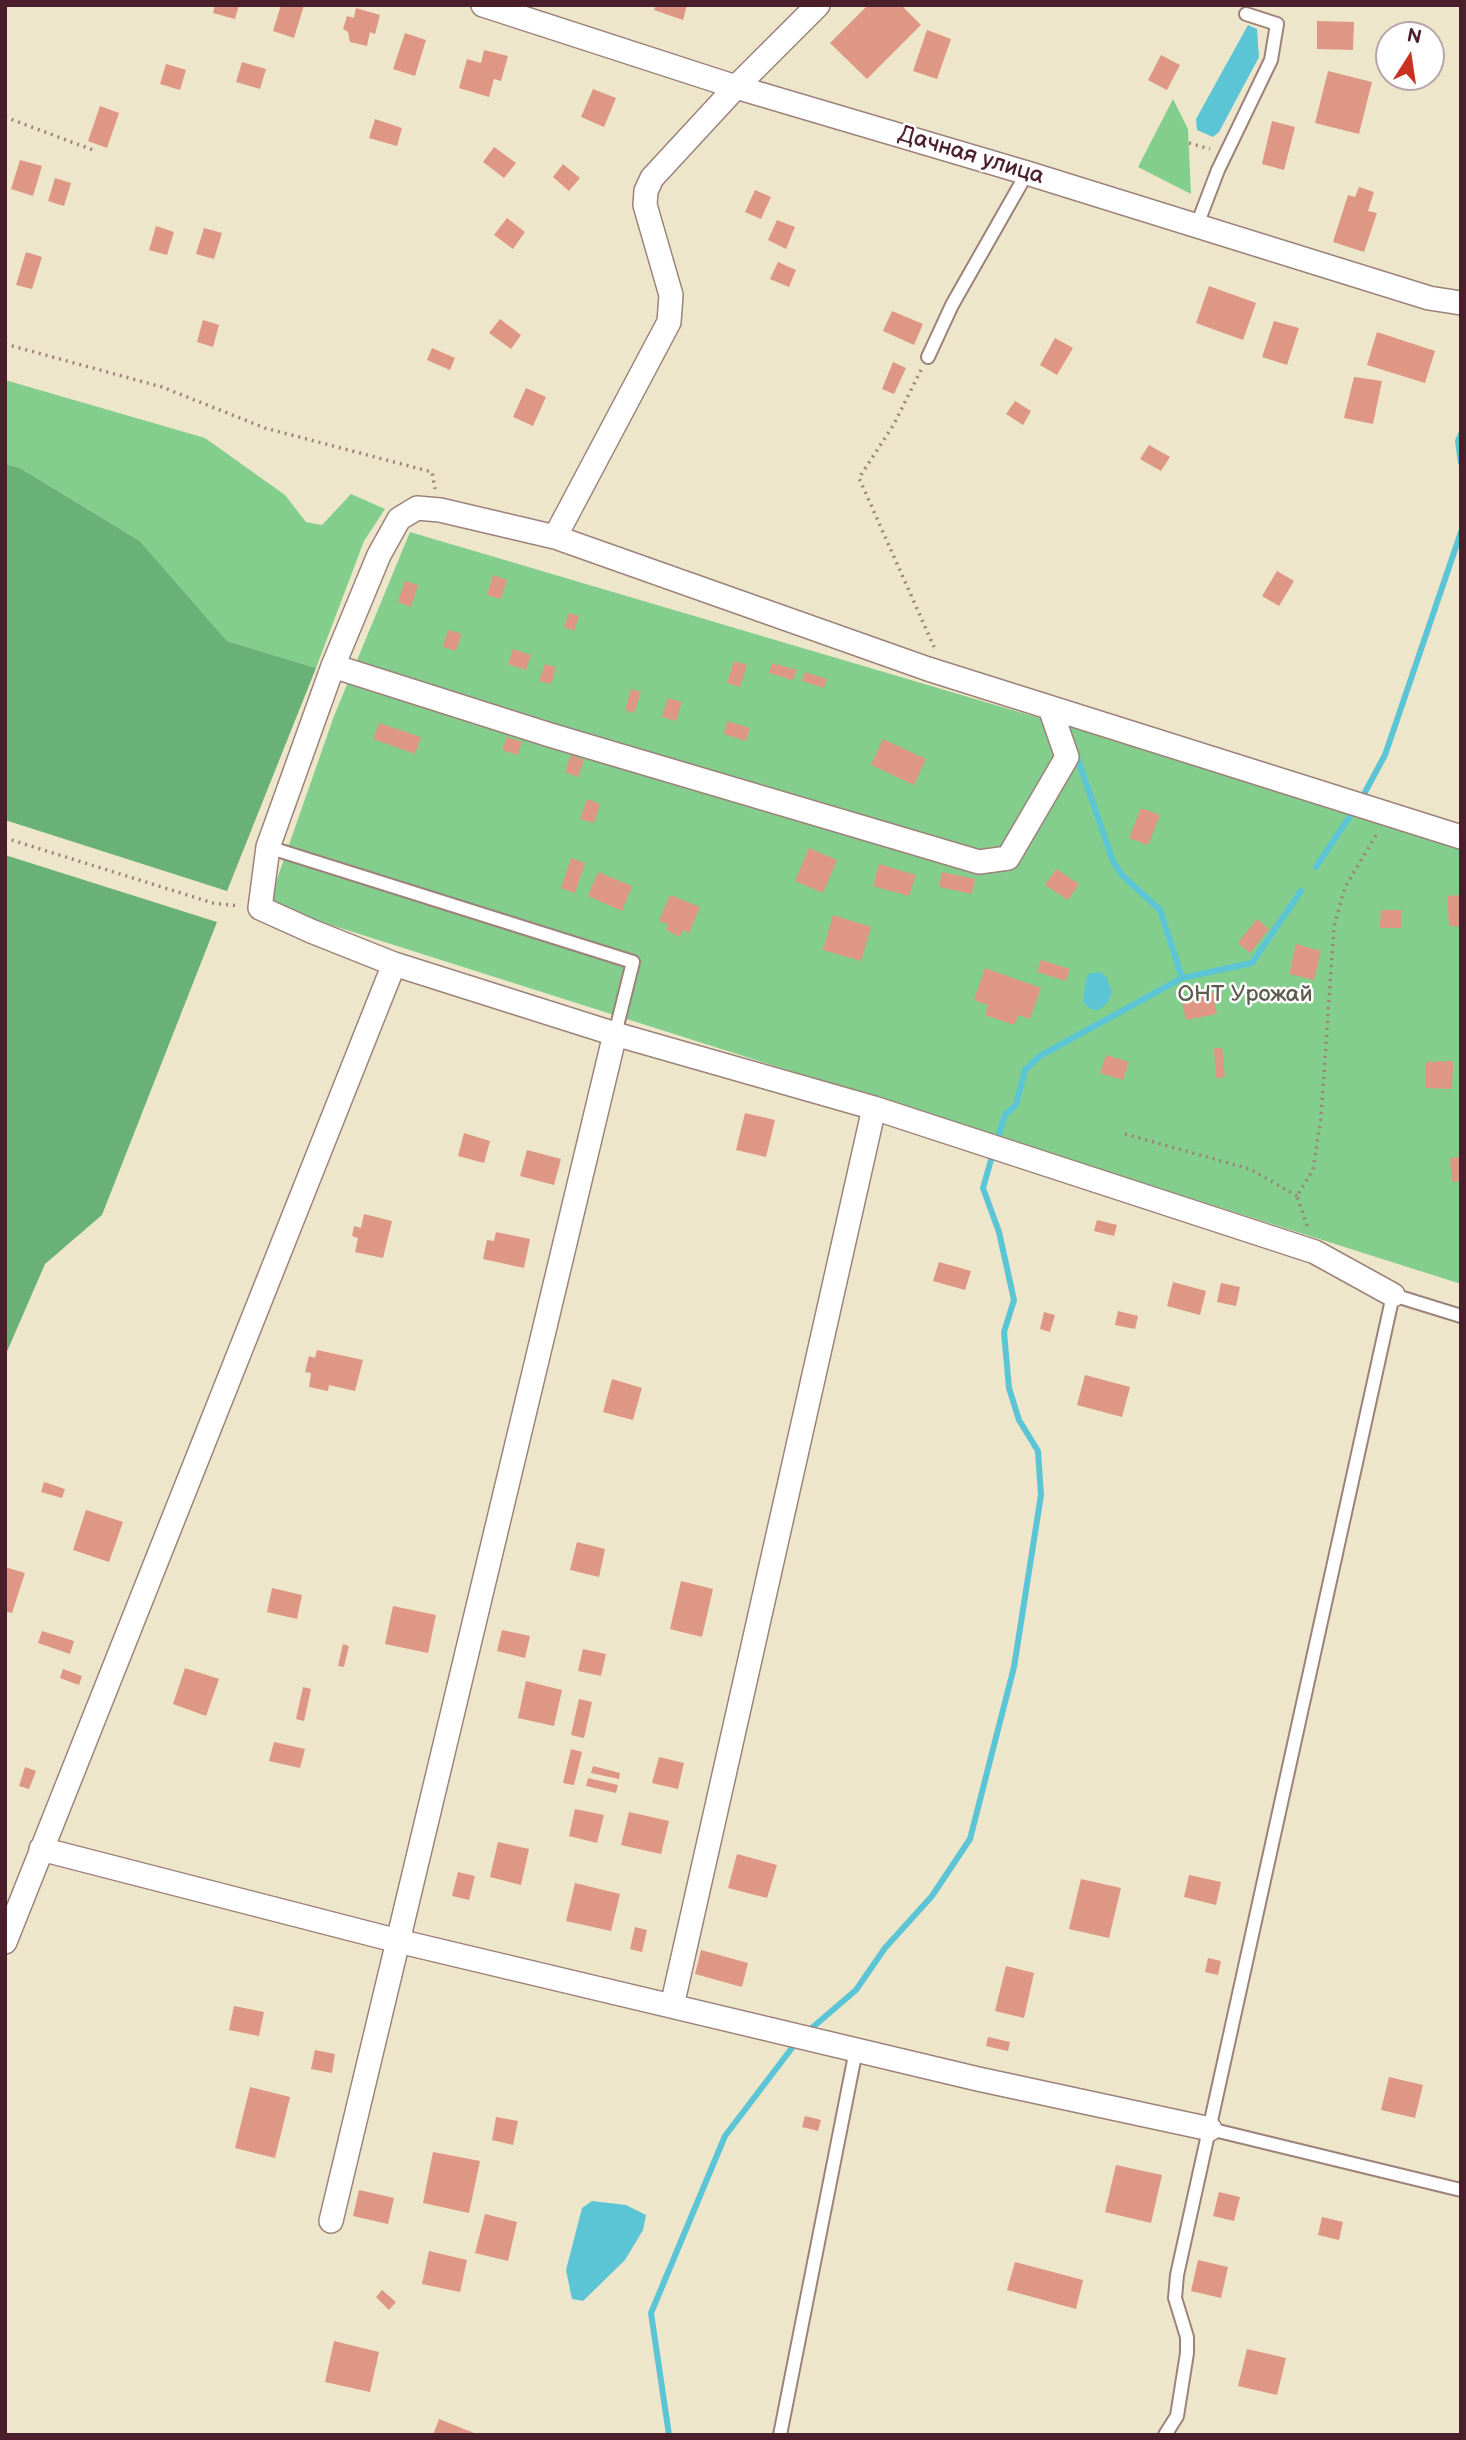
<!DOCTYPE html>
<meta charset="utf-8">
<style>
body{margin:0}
#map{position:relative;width:1466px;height:2440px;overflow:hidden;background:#eee6ca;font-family:"Balsamiq Sans",sans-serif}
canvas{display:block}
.frame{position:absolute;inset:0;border:7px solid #4a1f2b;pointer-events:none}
.north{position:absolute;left:1375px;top:21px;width:70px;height:70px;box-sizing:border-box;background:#fff;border:2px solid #b7a5aa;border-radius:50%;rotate:12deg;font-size:19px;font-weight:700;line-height:28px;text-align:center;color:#4a1f2b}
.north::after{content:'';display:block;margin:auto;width:24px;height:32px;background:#c8321e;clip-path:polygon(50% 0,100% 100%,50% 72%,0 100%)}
</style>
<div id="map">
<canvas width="1466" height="2440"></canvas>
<div class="frame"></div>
<div class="north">N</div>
</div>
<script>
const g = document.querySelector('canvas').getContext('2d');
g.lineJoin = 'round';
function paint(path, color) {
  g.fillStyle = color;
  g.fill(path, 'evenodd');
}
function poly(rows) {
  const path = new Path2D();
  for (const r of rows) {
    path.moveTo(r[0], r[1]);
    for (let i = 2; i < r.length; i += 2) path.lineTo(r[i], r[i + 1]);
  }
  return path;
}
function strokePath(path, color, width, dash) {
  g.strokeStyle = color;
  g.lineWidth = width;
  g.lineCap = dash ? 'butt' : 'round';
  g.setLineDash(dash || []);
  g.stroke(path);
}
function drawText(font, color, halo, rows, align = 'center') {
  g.font = font + ' "Balsamiq Sans",sans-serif';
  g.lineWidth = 5;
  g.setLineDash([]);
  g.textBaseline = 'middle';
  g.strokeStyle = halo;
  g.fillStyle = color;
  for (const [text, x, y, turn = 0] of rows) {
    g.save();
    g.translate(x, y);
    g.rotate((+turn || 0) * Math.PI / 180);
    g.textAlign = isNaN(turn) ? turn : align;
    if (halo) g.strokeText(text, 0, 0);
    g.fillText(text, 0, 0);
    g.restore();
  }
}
paint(poly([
 [1173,99,1188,129,1191,194,1138,167],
 [5,380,205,438,285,495,306,522,322,525,351,494,385,509,364,541,316,668,227,641,140,541,20,468,5,464],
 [410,532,1256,782,1461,835,1461,1284,268,905,334,716]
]), '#83ce8c');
paint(poly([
 [5,464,20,468,140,541,227,641,316,668,227,891,5,820],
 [5,855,217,922,102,1215,45,1264,5,1356]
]), '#6ab178');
paint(poly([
 [1248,25,1257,29,1259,57,1219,132,1213,137,1197,130,1196,119],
 [1100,972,1106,976,1112,992,1108,1002,1099,1010,1090,1009,1083,1002,1086,979,1090,973],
 [592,2201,626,2205,646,2215,643,2230,625,2260,583,2301,572,2299,566,2270,582,2208]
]), '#5bc5d6');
strokePath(poly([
 [1461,434,1458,441,1461,463],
 [1075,751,1113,861,1122,875,1160,910,1182,978],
 [1364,794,1385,755,1461,532],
 [1316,867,1354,810],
 [996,1143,1005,1115,1016,1105,1025,1070,1040,1056,1182,978,1252,963,1301,891],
 [806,2033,856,1990,885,1948,932,1896,970,1839,1014,1667,1041,1495,1038,1451,1019,1420,1009,1388,1004,1332,1014,1300,999,1232,983,1188,993,1153],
 [669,2435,651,2313,725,2136,798,2040]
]), '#5bc5d6', 6);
paint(poly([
 [215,5,239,5,235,19,213,13],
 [281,5,304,5,294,38,273,31],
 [656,5,687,5,683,20,654,10],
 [868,5,901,5,921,25,867,79,830,43],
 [356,8,380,15,375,34,370,32,367,46,350,42,348,32,343,29,347,16,354,18],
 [1317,21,1354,22,1353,50,1317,49],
 [927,30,951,39,937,79,913,71],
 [405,33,426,40,415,76,393,69],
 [484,50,508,56,501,81,494,79,489,97,459,88,467,59,481,63],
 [1161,55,1180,65,1167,90,1148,80],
 [242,62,266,69,260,89,236,82],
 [166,64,186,70,180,90,160,84],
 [1328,71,1372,82,1359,134,1315,123],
 [593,89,616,98,604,127,581,117],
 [100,106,119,113,107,148,88,141],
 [375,119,402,128,397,146,369,138],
 [1272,121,1295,127,1284,170,1262,164],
 [494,147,516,163,504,178,483,162],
 [20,160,42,166,33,196,11,189],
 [563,164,580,178,569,191,553,177],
 [55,178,71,183,64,206,48,201],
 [1359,187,1374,192,1368,211,1377,213,1364,252,1333,242,1348,195,1355,197],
 [755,190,771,197,761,219,745,212],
 [507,218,525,232,513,249,494,235],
 [777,220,795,227,786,249,768,240],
 [156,226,174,232,167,255,149,250],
 [204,228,222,233,214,259,196,254],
 [26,252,42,257,32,289,16,285],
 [778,262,796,270,789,287,770,279],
 [1209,286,1256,303,1243,340,1196,323],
 [892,311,923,324,914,345,883,331],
 [500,319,521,335,511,349,489,333],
 [203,320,219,325,213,347,197,342],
 [1274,321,1299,328,1287,365,1262,357],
 [1377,332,1435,351,1425,383,1367,365],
 [1055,338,1073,348,1057,375,1040,365],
 [432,348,455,358,450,370,427,360],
 [893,362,906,368,894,394,882,389],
 [1354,377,1382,381,1373,424,1344,418],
 [526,388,546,397,533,426,513,417],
 [1015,401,1031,411,1023,425,1006,414],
 [1149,445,1170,457,1161,471,1140,459],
 [1277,571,1294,581,1279,606,1262,596],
 [493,575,507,580,501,599,487,595],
 [405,581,418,585,411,607,398,602],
 [569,613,579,616,574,631,564,627],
 [448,630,462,634,456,651,443,647],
 [513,649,531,655,526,670,508,664],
 [734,661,747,665,740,687,727,683],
 [772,663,797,670,793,680,769,673],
 [545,664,556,667,551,684,539,681],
 [805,672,827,679,824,688,802,681],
 [631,689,641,692,634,713,625,710],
 [668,698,682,702,676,721,662,717],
 [727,721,750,728,746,741,724,734],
 [379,723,421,737,415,754,373,739],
 [507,737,522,742,518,755,502,750],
 [883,739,926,759,914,785,871,765],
 [571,755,584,760,578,777,565,772],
 [587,799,600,804,594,823,580,819],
 [1141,808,1160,815,1148,845,1129,838],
 [809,848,837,860,823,893,795,881],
 [571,858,585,863,575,893,561,888],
 [879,864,916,875,909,896,873,886],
 [1056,869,1079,884,1068,900,1045,885],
 [598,872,632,886,622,911,588,896],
 [942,872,975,879,972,894,939,887],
 [670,895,700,907,689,933,683,930,680,937,666,930,668,924,659,921],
 [1461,895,1461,926,1449,926,1447,896],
 [1381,910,1402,910,1402,928,1380,928],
 [833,915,871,927,861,961,823,950],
 [1257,919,1269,929,1250,953,1238,943],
 [1296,944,1321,951,1314,980,1289,974],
 [1041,960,1070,969,1066,981,1037,972],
 [985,968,1041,988,1030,1019,1018,1015,1015,1025,985,1015,988,1005,974,1000],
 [1212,991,1217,1014,1186,1020,1181,998],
 [1214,1048,1222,1048,1225,1077,1216,1078],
 [1106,1055,1129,1062,1123,1080,1100,1073],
 [1453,1061,1452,1089,1426,1088,1426,1062],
 [745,1113,775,1120,766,1157,736,1150],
 [464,1133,490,1141,484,1163,458,1156],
 [527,1150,561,1159,554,1185,520,1176],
 [1461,1157,1461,1181,1452,1182,1450,1158],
 [364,1214,392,1221,383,1258,355,1252,358,1238,352,1236,354,1226,361,1228],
 [1097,1220,1117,1225,1114,1236,1094,1231],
 [496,1232,530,1239,524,1268,483,1259,487,1240,494,1241],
 [939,1262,971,1271,965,1290,933,1281],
 [1173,1282,1206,1291,1200,1315,1167,1306],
 [1221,1283,1240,1287,1236,1306,1217,1302],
 [1118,1311,1138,1316,1135,1329,1115,1325],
 [1044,1312,1055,1315,1050,1332,1040,1329],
 [317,1350,363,1360,355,1391,329,1385,328,1391,309,1387,311,1373,305,1372,309,1356,315,1358],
 [1085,1375,1130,1387,1122,1417,1077,1405],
 [612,1379,642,1388,633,1420,603,1412],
 [44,1482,65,1489,62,1498,41,1492],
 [86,1510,123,1522,109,1562,73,1550],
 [577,1542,605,1549,599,1577,570,1570],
 [5,1567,25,1573,12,1613,5,1611],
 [681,1581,713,1589,702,1637,670,1629],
 [272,1588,302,1595,297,1619,267,1612],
 [393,1606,436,1615,428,1653,385,1644],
 [502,1630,530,1636,525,1658,497,1651],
 [42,1631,74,1641,70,1654,38,1643],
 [343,1644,349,1646,344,1667,338,1666],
 [583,1649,606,1654,601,1676,578,1671],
 [185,1668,219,1679,206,1716,173,1704],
 [63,1669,82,1676,79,1685,60,1678],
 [526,1681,562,1690,554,1726,518,1718],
 [303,1687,311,1689,304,1721,296,1719],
 [579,1699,592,1702,584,1738,571,1735],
 [274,1742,305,1749,300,1768,269,1761],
 [571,1749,582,1752,574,1785,563,1783],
 [659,1757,684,1763,678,1789,652,1783],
 [593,1766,620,1773,619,1779,591,1773],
 [25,1767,36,1771,29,1789,19,1786],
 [588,1778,618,1785,616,1793,586,1786],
 [575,1809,604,1815,597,1843,569,1836],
 [629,1812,669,1821,661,1854,621,1845],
 [498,1842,529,1849,521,1885,490,1877],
 [737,1854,777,1865,767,1898,728,1888],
 [458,1872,475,1876,469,1900,452,1896],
 [1189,1875,1221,1882,1216,1905,1184,1897],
 [1081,1879,1121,1888,1109,1938,1069,1929],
 [575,1883,620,1894,611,1931,566,1921],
 [635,1927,647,1930,642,1952,630,1949],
 [701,1950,748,1963,742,1987,695,1974],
 [1208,1958,1221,1961,1218,1975,1205,1972],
 [1006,1966,1034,1973,1024,2018,995,2011],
 [234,2006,264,2012,259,2036,229,2030],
 [988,2037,1010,2042,1008,2051,986,2046],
 [315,2050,335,2054,332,2073,311,2069],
 [1389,2077,1423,2085,1415,2118,1381,2110],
 [250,2087,290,2097,275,2158,235,2148],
 [805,2116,821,2120,818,2131,802,2127],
 [496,2117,518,2121,513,2145,492,2140],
 [433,2152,480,2161,469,2213,423,2203],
 [1116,2165,1162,2175,1151,2223,1105,2212],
 [359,2190,394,2198,388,2224,353,2216],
 [1219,2192,1240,2197,1234,2221,1213,2216],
 [485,2214,517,2222,508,2261,475,2253],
 [1322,2217,1343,2222,1339,2240,1318,2235],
 [429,2251,467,2260,460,2292,422,2284],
 [1198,2260,1228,2267,1221,2298,1191,2291],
 [1015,2262,1083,2280,1076,2309,1007,2290],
 [382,2290,396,2302,389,2310,376,2297],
 [334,2341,379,2352,370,2392,325,2382],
 [1247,2349,1286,2358,1277,2395,1238,2386],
 [439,2419,479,2435,433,2435]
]), '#de9784');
const lane = poly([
 [1197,225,1218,170,1271,60,1277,24,1246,14],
 [928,357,952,305,1027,173],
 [268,847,633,962,615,1034],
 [1210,2129,1461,2190],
 [780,2435,856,2050],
 [1165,2435,1177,2416,1187,2353,1187,2337,1175,2298,1177,2275,1393,1295,1461,1316]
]);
const street = poly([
 [483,5,736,87,1027,173,1429,298,1461,303],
 [555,537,669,322,671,295,645,205,646,191,652,178,736,87,818,5],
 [333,666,550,735,979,862,1008,858,1067,757,1050,708],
 [1393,1295,1315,1252,874,1108,615,1034,394,964,311,931,260,908,268,847,333,666,379,555,399,519,417,508,440,510,555,537,928,669,1461,837],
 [41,1849,398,1941,978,2079,1210,2129],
 [5,1942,394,964],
 [672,2006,874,1108],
 [331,2221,615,1034]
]);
strokePath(lane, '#9c827a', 16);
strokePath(street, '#9c827a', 26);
strokePath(poly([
 [5,117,93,150],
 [1189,143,1210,149],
 [5,344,162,387,265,428,432,472,435,489],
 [921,370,894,424,859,478,934,647],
 [5,838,213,903,240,906],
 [1125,1134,1250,1169,1297,1196],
 [1307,1226,1297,1196,1313,1170,1321,1117,1334,926,1345,887,1378,832]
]), '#9c827a', 3.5, [2, 5]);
strokePath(lane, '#fff', 12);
strokePath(street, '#fff', 23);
drawText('23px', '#4a1f2b', '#fff', [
 ["Дачная улица",971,156,17]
]);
drawText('23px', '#5e5c4d', '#fff', [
 ["ОНТ Урожай",1245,995]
]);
</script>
